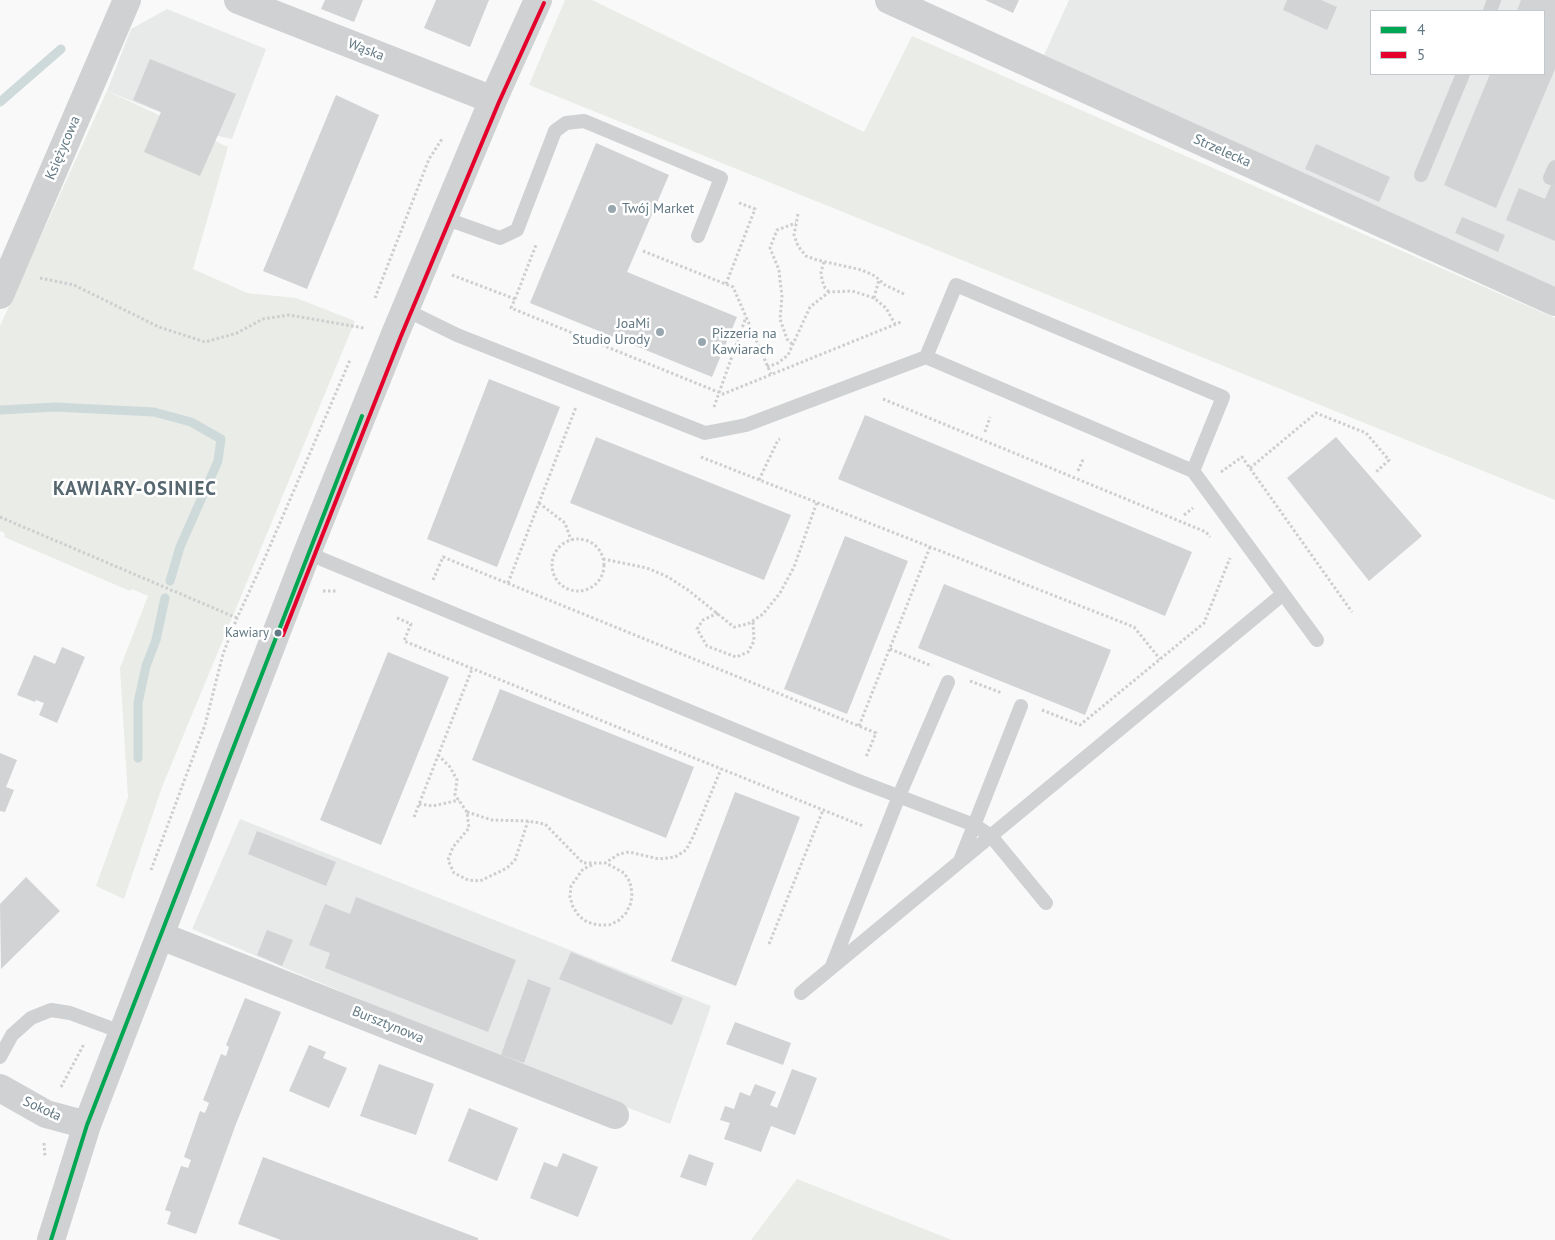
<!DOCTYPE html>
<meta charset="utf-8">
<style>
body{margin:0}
#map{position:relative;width:1555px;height:1240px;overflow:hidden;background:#f9f9f9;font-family:"PT Sans",sans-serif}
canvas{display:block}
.legend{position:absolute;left:1370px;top:10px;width:175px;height:65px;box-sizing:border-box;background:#fff;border:1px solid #c1c9ce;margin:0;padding:6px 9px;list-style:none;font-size:15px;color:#637984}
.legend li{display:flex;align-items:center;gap:10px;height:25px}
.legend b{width:25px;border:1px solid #c1c9ce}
</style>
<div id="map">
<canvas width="1555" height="1240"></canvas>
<ul class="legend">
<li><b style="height:6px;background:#00a651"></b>4</li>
<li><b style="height:6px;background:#e4002b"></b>5</li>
</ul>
</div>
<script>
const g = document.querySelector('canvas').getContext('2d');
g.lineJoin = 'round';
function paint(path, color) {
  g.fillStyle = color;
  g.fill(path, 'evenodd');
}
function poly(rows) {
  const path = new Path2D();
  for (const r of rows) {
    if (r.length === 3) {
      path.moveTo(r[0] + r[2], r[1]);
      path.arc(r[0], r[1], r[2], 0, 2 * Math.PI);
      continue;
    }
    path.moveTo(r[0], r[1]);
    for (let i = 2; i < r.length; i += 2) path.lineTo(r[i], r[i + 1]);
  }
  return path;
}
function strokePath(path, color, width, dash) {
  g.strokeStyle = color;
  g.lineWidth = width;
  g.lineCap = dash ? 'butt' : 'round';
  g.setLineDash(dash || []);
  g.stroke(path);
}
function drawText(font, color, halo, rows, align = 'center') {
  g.font = font + ' "PT Sans",sans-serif';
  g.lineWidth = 5;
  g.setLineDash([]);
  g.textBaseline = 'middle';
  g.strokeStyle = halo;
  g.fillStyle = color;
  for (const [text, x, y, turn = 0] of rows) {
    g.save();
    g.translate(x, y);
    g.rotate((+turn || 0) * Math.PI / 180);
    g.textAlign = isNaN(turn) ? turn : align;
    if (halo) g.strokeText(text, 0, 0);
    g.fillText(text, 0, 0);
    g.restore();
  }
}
paint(poly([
 [1069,0,1555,0,1555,291,1044,55],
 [1371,11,1544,11,1544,74,1371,74],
 [167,9,266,49,232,139,218,136,107,91,131,29],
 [240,819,711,1006,670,1124,502,1059,192,929]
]), '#e8eaea');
paint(poly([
 [565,0,592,0,864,132,912,36,1555,318,1555,500,529,85],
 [107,91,228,147,193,269,247,293,296,298,355,321,162,787,124,899,96,886,128,797,120,668,148,596,132,589,130,591,4,537,5,533,0,531,0,326],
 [797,1179,952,1240,751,1240]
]), '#e9ece7');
strokePath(poly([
 [0,102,61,49],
 [0,410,55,407,154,412,191,422,221,439,218,461,180,547,170,581],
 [138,758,138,703,146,666,156,640,165,598]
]), '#ced9da', 9);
paint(poly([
 [325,0,363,0,354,22,321,9],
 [436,0,489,0,470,47,424,28],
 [985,0,1019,0,1013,13],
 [1287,0,1321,0,1337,7,1327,30,1283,10],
 [1521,0,1555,0,1555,69,1496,208,1444,185,1490,74,1544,74,1544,11,1517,11],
 [150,59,236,94,200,176,144,152,161,112,133,100],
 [336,95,379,115,307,289,263,271],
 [596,143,669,175,627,272,737,317,712,377,530,303],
 [1316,144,1390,177,1379,202,1305,169],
 [1555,175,1555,241,1506,220,1519,188,1545,199],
 [1462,217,1505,235,1498,252,1455,233],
 [489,379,560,407,497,567,427,539],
 [865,415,1192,552,1165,616,838,479],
 [596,437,791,515,764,580,570,503],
 [1336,437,1422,536,1369,581,1287,478],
 [845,536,908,561,847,714,784,689],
 [944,584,1111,650,1085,715,918,648],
 [62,647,85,657,57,723,39,715,44,703,36,700,35,702,17,695,34,655,55,664],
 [388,652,449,677,381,845,320,820],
 [500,689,694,767,666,838,472,760],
 [0,753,17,760,6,787,14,790,5,812,0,811],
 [735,792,800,817,736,986,671,961],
 [257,831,336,862,326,886,248,854],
 [26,877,60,911,1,969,0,904],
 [356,897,516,960,488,1032,325,968,330,953,309,945,325,904,350,914],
 [267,930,293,940,282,966,257,955],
 [571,952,683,998,672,1025,559,979],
 [528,979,551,988,524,1063,501,1055],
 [245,998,281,1012,236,1124,196,1234,167,1224,171,1212,165,1210,181,1166,188,1168,191,1160,184,1157,200,1111,205,1113,209,1103,203,1100,221,1054,226,1056,229,1047,226,1045],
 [735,1022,791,1043,783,1065,726,1044],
 [309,1045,326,1052,323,1058,347,1068,329,1108,289,1091],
 [379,1064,434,1084,416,1135,360,1116],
 [792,1069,817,1078,795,1135,771,1126,761,1152,724,1139,730,1123,720,1120,725,1106,734,1109,740,1092,750,1096,755,1084,776,1092,770,1105,777,1108],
 [469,1108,518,1128,497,1181,448,1161],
 [563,1153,598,1167,578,1217,530,1198,544,1162,557,1167],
 [689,1154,714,1163,706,1186,680,1177],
 [263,1157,478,1238,478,1240,281,1240,238,1224]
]), '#d1d3d4');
strokePath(poly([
 [798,214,794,235,798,246,806,256,817,260,862,270,875,276,885,285,904,294],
 [643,251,733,287,771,374],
 [824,262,821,272,822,280,825,288,829,292],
 [452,275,515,299,511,308,723,394,901,322],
 [40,278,74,285,159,327,205,342,237,333,263,319,289,315,364,328],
 [726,284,755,209,737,202],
 [375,298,429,159,442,139],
 [874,298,879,280],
 [515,299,536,245],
 [792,344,787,339,780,319,782,296,780,280,779,270,770,248,777,230,796,223],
 [767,367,778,363,788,355,810,307,829,292,852,291,874,298,886,308,895,324],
 [883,399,1206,532,1210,537],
 [714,407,746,317],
 [985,432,990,417],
 [701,457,1134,627,1160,659],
 [1250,468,1316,413,1366,433,1389,460,1376,472],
 [1078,471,1084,457],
 [1221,472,1242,457,1352,612],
 [759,480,778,440,780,439],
 [539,503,565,523,571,540],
 [1184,515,1193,508],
 [0,517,237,618],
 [578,565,26],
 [603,559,647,568,668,577,688,590,734,627,748,624,763,614,780,593,794,567,817,502],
 [433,580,443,557,876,733,866,757],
 [508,583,576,407],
 [323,591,337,591],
 [718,613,703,620,697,629,707,646,736,657,748,652,754,641,753,621],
 [397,618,411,624,404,641,863,826],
 [890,649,932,666],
 [970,681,1002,693],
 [1042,710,1080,725,1204,623,1230,558],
 [859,726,930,547],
 [438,755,450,767,457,780,455,795,467,812,469,828,453,847,448,860,454,873,468,880,480,881,507,868,515,860,528,821],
 [419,804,433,806,459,800],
 [467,812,492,820,528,821,545,824,583,863,605,863,619,854,629,852,659,859,675,857,686,850,693,837,721,769],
 [414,817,472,669],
 [592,865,583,869,571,886,570,897,573,907,579,916,587,922,598,925,609,925,618,921,626,913,631,903,632,893,630,882,624,873,606,863],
 [151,870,205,725,223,654,237,618,264,560,350,360],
 [769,944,823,810],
 [61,1087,84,1044],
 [44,1143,45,1157]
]), '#cdcecf', 3, [2.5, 2.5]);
strokePath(poly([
 [1490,11,1494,0],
 [1421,175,1463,74],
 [1550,178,1555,167],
 [444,218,500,238,517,230,555,131,566,123,584,121,721,178,698,236],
 [406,310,457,335,705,433,746,425,926,357,1193,471,1317,640],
 [926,357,956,285,1223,397,1193,471],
 [307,553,856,780,974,825,991,836,1046,903],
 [960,861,1021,706],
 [832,966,899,796,948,682],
 [801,993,1283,594],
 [0,1057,12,1035,31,1018,51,1010,70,1013,124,1033]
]), '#cfd1d2', 14);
strokePath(poly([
 [238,0,493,100],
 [889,0,1555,302],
 [0,295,127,0],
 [161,936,615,1115],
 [0,1088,46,1114,87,1125],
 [51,1240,87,1125,307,553,395,334,493,100,538,0]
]), '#cfd1d2', 28);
strokePath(poly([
 [51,1240,87,1125,362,416]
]), '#00a651', 4);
strokePath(poly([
 [283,635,401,336,499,102,544,3]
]), '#e4002b', 4);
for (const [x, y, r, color] of [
 [612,209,5,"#98a6ad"],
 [660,332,5,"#98a6ad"],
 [702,342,5,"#98a6ad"],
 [278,633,4.5,"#637984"]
]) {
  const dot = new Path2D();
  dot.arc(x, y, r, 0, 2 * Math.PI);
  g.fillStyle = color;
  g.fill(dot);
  strokePath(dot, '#fff', 2);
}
drawText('13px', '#637984', '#fff', [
 ["Kawiary",269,633]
], 'right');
drawText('14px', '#637984', '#fff', [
 ["Wąska",366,50,21],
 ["Księżycowa",63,148,-67],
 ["Strzelecka",1222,151,24],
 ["Bursztynowa",388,1025,22],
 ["Sokoła",42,1109,24]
]);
drawText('14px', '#637984', '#fff', [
 ["Twój Market",622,209],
 ["JoaMi",650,324,"right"],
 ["Studio Urody",650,340,"right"],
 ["Pizzeria na",712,334],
 ["Kawiarach",712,350]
], 'left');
g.letterSpacing = '1px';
drawText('bold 19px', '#55666f', '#fff', [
 ["KAWIARY-OSINIEC",135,490]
]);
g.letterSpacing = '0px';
</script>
